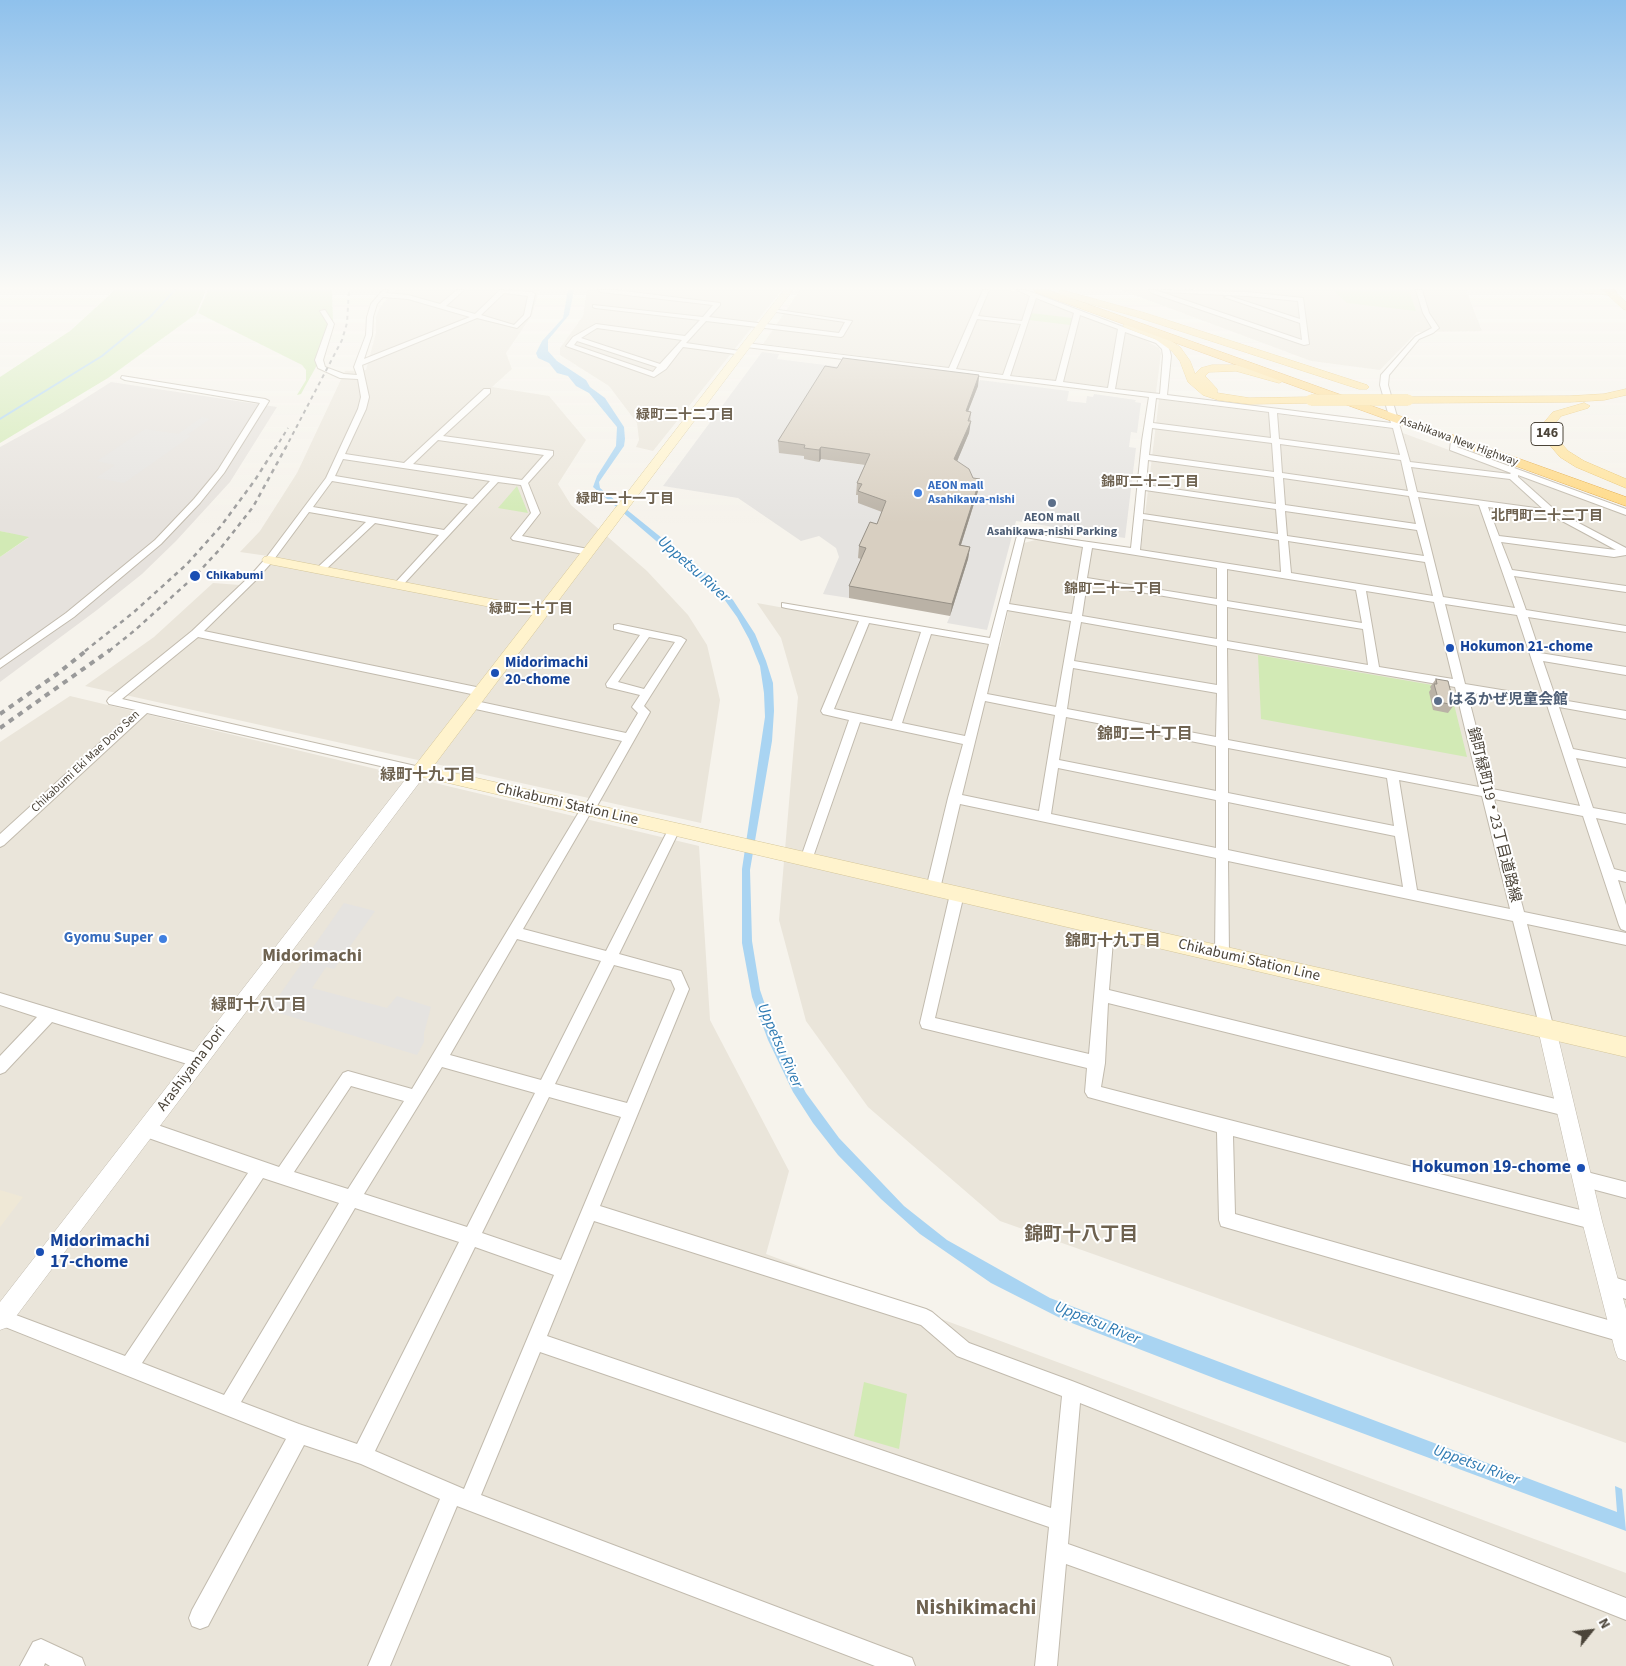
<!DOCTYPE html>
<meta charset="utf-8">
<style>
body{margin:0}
#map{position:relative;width:1626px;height:1666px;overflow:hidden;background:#f6f3ec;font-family:"Source Sans 3",sans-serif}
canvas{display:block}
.north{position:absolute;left:1566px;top:1606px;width:50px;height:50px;-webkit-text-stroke:4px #fff;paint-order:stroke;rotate:61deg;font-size:14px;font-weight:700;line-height:20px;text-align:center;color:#4b4439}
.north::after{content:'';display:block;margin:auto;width:18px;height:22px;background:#4b4439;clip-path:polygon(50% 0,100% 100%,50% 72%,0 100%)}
</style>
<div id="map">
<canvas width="1626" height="1666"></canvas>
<div class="north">N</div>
</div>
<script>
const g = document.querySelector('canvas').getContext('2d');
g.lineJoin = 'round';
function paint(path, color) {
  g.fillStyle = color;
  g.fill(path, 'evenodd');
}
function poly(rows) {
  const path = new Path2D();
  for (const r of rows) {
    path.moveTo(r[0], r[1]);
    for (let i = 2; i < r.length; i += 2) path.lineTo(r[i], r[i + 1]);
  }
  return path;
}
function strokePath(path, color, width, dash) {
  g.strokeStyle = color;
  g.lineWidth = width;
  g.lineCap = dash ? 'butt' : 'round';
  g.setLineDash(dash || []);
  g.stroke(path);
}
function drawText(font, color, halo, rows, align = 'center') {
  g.font = font + ' "Source Sans 3","Noto Sans JP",sans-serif';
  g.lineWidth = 4;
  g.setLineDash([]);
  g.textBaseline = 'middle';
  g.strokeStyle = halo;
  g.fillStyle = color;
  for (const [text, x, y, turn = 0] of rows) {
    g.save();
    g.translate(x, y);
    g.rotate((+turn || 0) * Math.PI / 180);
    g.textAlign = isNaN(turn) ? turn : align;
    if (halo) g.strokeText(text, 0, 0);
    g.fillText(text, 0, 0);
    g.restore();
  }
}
paint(poly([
 [395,290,539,290,532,315,506,353,512,369,492,387,549,396,586,440,558,484,571,505,647,571,688,615,707,645,720,700,701,823,85,686,154,637,213,583,240,585,268,556,240,552,260,531,297,473,345,371,366,370,376,333,376,317,380,307],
 [587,290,782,290,653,451,636,447,639,440,637,423,609,386,560,355,560,348,583,316],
 [800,290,1011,290,1143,339,1159,348,1161,353,1156,393,763,344],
 [1121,290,1466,290,1482,331,1417,332,1380,370,1311,361],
 [1159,399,1392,429,1626,515,1626,1443,1000,1221,868,1107,806,1021,779,920,798,697,781,638,757,603,1000,647,1024,543,1039,539,1140,556],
 [70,696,699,846,710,1020,789,1171,766,1254,1626,1573,1626,1666,0,1666,0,742]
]), '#eae5da');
paint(poly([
 [111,382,277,407,230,482,176,541,142,574,97,610,0,682,0,557,28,538,0,531,0,447,62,413]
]), '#e6e2dd');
paint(poly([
 [0,1190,23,1197,0,1227]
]), '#efe8d6');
paint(poly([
 [115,290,206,290,196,314,108,378,0,443,0,377,70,331],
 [208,290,332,290,333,321,327,347,301,394,297,395,306,380,306,370,302,365,198,313],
 [1333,290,1409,290,1416,311,1347,303],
 [1031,313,1072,318,1070,325,1029,320],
 [517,486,528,513,498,508],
 [0,531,29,537,0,557],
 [1258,655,1450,688,1467,757,1261,719],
 [864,1382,907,1394,899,1449,854,1436]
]), '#d2eab5');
paint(poly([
 [762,352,779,354,777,359,842,367,821,459,878,467,861,495,885,513,859,558,865,560,849,598,823,594,839,557,836,548,819,536,801,541,738,498,663,486],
 [980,380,1069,391,1067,401,1086,403,1087,396,1093,397,1094,394,1136,400,1135,402,1141,403,1137,433,1131,432,1129,447,1136,448,1125,538,1016,521,987,630,947,623,950,616,957,557,952,472,969,433,964,422],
 [202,417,210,419,187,435,191,436,124,483,96,478,115,465,97,461,145,429,178,434],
 [344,903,375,911,334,969,326,967,312,988,387,1008,397,996,431,1007,424,1033,424,1042,417,1055,269,1010]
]), '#e5e3e0');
paint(poly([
 [568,290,574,290,569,315,548,340,548,351,557,361,586,380,590,387,605,398,624,427,625,439,624,446,599,482,600,488,704,572,733,600,755,634,766,661,773,683,774,711,772,741,750,870,752,941,760,990,776,1037,806,1093,839,1138,904,1206,947,1240,1050,1298,1617,1512,1615,1486,1622,1489,1626,1531,1219,1380,1064,1320,991,1283,920,1234,881,1199,838,1155,813,1123,793,1092,768,1040,752,997,742,943,742,869,765,717,764,693,760,666,749,639,737,617,724,599,593,487,597,476,616,446,617,427,589,393,576,386,568,376,557,373,549,363,538,358,536,353,542,341,563,318]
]), '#a9d4f2');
strokePath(poly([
 [0,419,102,356,150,317,175,290]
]), '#a9d4f2', 2);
const minor = poly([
 [383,290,389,290,386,293,408,295,440,304,457,290,464,290,446,306,475,314,500,290,532,292,535,294,530,316,517,328,477,318,362,365,369,397,366,409,345,454,404,463,484,389,490,389,490,393,443,436,553,451,553,455,528,483,540,513,522,536,588,549,593,552,588,555,513,540,511,538,531,513,521,485,498,482,401,587,398,588,393,585,395,583,439,535,375,523,323,572,320,573,315,570,317,568,366,522,309,512,272,562,256,580,204,631,481,688,485,689,486,692,485,695,481,696,198,637,122,699,420,767,424,768,426,771,424,774,420,775,147,713,4,845,0,847,0,834,136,710,109,704,107,701,109,698,192,631,250,576,266,558,326,478,358,409,361,397,358,379,340,378,318,368,315,360,328,324,320,311,325,310,334,324,323,360,325,367,344,374,357,375,354,367,366,335,367,317,371,304,383,290],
 [504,293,528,296,524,315,514,325,481,315,504,293],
 [383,297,408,299,470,317,364,359,372,335,373,317,377,304,383,297],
 [438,440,544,455,522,480,413,464,438,440],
 [343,459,490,481,473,499,335,476,343,459],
 [332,481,468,504,444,530,313,507,332,481],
 [598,290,616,290,720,303,720,305,709,317,839,333,845,322,769,311,772,309,852,321,843,336,841,337,706,321,686,343,740,351,744,353,743,355,683,347,666,369,654,377,566,346,573,337,596,324,685,336,700,320,595,308,593,307,593,305,703,317,713,305,601,292,598,290],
 [597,328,682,340,660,364,581,338,597,328],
 [577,341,657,367,653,372,574,345,577,341],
 [983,290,989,290,978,316,1022,321,1030,296,1017,290,1026,290,1160,341,1169,348,1171,356,1167,395,1391,423,1380,385,1381,375,1415,337,1432,328,1423,313,1416,290,1422,290,1429,313,1439,328,1433,333,1419,339,1389,375,1388,385,1410,462,1510,474,1511,473,1450,450,1451,440,1455,438,1459,440,1457,447,1626,509,1626,515,1518,475,1518,477,1556,511,1626,548,1626,555,1614,557,1501,542,1512,570,1626,586,1626,592,1514,576,1526,610,1626,626,1626,632,1528,617,1540,653,1626,667,1626,675,1543,661,1556,699,1626,711,1626,719,1559,707,1573,749,1626,759,1626,767,1576,758,1593,808,1626,814,1626,824,1596,818,1614,869,1626,872,1626,882,1618,880,1626,905,1626,931,1621,929,1619,925,1583,816,1494,799,1524,912,1626,933,1626,945,1527,924,1554,1029,1552,1034,1547,1036,1542,1034,1540,1029,1513,921,1228,861,1229,955,1227,959,1222,961,1217,959,1215,955,1216,858,960,804,940,889,938,893,933,894,928,893,926,889,948,798,963,744,860,722,812,860,811,864,801,864,800,860,849,720,823,714,821,711,859,621,786,608,782,607,782,603,990,638,1018,532,1131,548,1142,441,1149,397,746,347,743,345,746,343,949,368,983,290],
 [1036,298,1074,313,1056,381,1010,376,1036,298],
 [1080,315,1118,329,1108,388,1063,382,1080,315],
 [977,319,1021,324,1003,375,956,369,977,319],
 [1125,332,1156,343,1162,349,1163,356,1160,394,1115,389,1125,332],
 [1156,398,1269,412,1271,438,1153,423,1156,398],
 [1277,413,1393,428,1400,455,1279,439,1277,413],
 [1152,428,1272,443,1274,472,1149,455,1152,428],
 [1280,444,1401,460,1408,491,1282,473,1280,444],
 [1148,460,1274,477,1276,504,1146,485,1148,460],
 [1411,467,1510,479,1543,509,1417,492,1411,467],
 [1283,478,1409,496,1416,524,1285,505,1283,478],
 [1145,490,1276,509,1278,534,1143,514,1145,490],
 [1418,497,1479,505,1515,608,1443,597,1418,497],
 [1488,507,1551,515,1616,550,1499,536,1488,507],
 [1285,511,1417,530,1424,556,1287,536,1285,511],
 [1143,519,1279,540,1281,572,1140,550,1143,519],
 [1025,537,1083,547,1072,614,1009,604,1025,537],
 [1288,541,1425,562,1433,596,1291,573,1288,541],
 [1092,548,1217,568,1217,599,1087,578,1092,548],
 [1227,569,1356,590,1362,623,1227,601,1227,569],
 [1087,583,1217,605,1217,639,1082,616,1087,583],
 [1366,591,1434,602,1453,679,1379,667,1366,591],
 [1445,604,1517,615,1544,697,1465,684,1445,604],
 [1227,607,1363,629,1368,665,1227,641,1227,607],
 [1007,610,1071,621,1056,707,987,694,1007,610],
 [1081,622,1217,646,1217,685,1074,661,1081,622],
 [869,623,921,632,892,721,834,709,869,623],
 [931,634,989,644,965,736,902,723,931,634],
 [1227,648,1455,687,1479,787,1228,740,1227,648],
 [1073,668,1217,693,1216,737,1067,709,1073,668],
 [1467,692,1547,705,1580,806,1492,789,1467,692],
 [985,701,1055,715,1039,811,962,795,985,701],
 [1066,717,1216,746,1216,791,1059,760,1066,717],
 [1228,748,1387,778,1394,826,1228,793,1228,748],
 [1058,768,1216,800,1216,848,1051,814,1058,768],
 [1399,780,1482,796,1510,909,1417,890,1399,780],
 [1228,802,1395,836,1403,887,1228,850,1228,802],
 [1149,290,1155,290,1302,340,1300,323,1224,297,1229,296,1300,319,1298,301,1247,296,1164,292,1161,290,1247,292,1303,298,1309,344,1304,345,1152,293,1149,290],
 [122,376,265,399,269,401,224,473,200,503,161,544,74,617,0,668,0,660,66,613,155,540,194,499,218,470,260,403,125,380,121,378,122,376],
 [618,624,681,637,686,640,644,706,650,712,593,813,590,814,523,929,606,951,670,826,678,826,680,829,619,954,681,971,689,989,600,1206,926,1309,932,1312,969,1343,1072,1381,1626,1598,1626,1620,1080,1403,1068,1544,1382,1655,1390,1658,1393,1666,1351,1666,1066,1564,1057,1666,1035,1666,1049,1527,540,1352,481,1495,904,1655,912,1658,915,1666,875,1666,457,1506,390,1666,368,1666,440,1499,361,1464,304,1445,208,1626,200,1629,192,1626,189,1618,192,1610,286,1439,0,1325,0,1309,125,1356,248,1173,140,1135,138,1129,140,1123,146,1121,279,1167,343,1073,348,1071,412,1089,582,807,585,806,622,741,471,708,465,704,471,700,626,733,638,713,632,707,640,695,607,687,606,684,640,635,614,629,614,625,618,624],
 [649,637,675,642,644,689,618,682,649,637],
 [517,939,601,961,541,1080,450,1055,517,939],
 [614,965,671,980,675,989,627,1103,555,1084,614,965],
 [442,1067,535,1093,467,1227,364,1194,442,1067],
 [351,1086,404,1101,348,1189,294,1172,351,1086],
 [549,1097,621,1117,561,1260,482,1233,549,1097],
 [263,1178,339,1203,224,1395,142,1363,263,1178],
 [355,1208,459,1242,357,1444,299,1424,241,1402,355,1208],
 [594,1221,921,1325,957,1356,1062,1396,1051,1508,547,1336,594,1221],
 [475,1247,554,1275,464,1489,375,1451,475,1247],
 [957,889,962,890,964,894,935,1018,1089,1054,1100,928,1102,924,1107,922,1112,924,1114,928,1109,990,1572,1103,1574,1108,1572,1113,1566,1116,1108,1003,1105,1063,1101,1087,1592,1213,1598,1215,1600,1221,1598,1227,1592,1229,1233,1136,1235,1214,1622,1324,1626,1326,1626,1340,1622,1342,1221,1226,1219,1220,1217,1132,1088,1097,1085,1092,1087,1068,922,1028,920,1023,950,894,952,890,957,889],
 [0,993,197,1053,202,1055,205,1060,202,1065,197,1067,52,1022,5,1072,0,1074,0,1056,37,1017,0,1005,0,993],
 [1583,1171,1626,1182,1626,1198,1577,1185,1575,1179,1577,1173,1583,1171],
 [1610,1276,1626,1281,1626,1299,1604,1291,1601,1285,1604,1279,1610,1276],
 [41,1639,82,1658,85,1666,50,1666,45,1663,44,1666,20,1666,33,1642,41,1639]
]);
const tertiary = poly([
 [420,766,425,767,427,771,425,775,8,1327,0,1330,0,1302,415,767,420,766],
 [1547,1021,1553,1023,1556,1029,1602,1221,1626,1309,1626,1361,1618,1358,1615,1350,1582,1221,1538,1029,1541,1023,1547,1021]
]);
const secondary = poly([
 [784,290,793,290,432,768,1626,1037,1626,1057,414,775,412,771,414,767,532,615,269,564,264,563,262,560,264,557,269,556,538,608,784,290],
 [1580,290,1612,290,1614,292,1610,295,1584,293,1580,290]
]);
const primary = poly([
 [1062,290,1145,313,1367,385,1369,387,1367,389,1359,389,1137,317,1059,295,1059,291,1062,290],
 [1607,290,1613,290,1626,302,1626,310,1623,309,1607,294,1605,292,1607,290],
 [1128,322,1163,335,1180,347,1190,361,1195,374,1201,368,1212,365,1237,365,1283,378,1285,380,1279,383,1236,371,1209,372,1205,376,1217,389,1217,393,1249,398,1311,397,1317,400,1311,403,1249,404,1218,400,1203,395,1188,382,1180,361,1172,351,1155,339,1124,327,1123,325,1128,322],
 [1626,389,1626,395,1604,400,1570,402,1408,403,1402,400,1408,397,1570,396,1604,394,1626,389],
 [1584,403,1590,406,1588,408,1561,416,1553,426,1553,434,1568,451,1584,461,1626,479,1626,488,1576,467,1560,457,1541,435,1541,426,1553,412,1584,403]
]);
const trunk = poly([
 [1034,290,1048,290,1626,497,1626,506,1035,292,1034,290]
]);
const motorway = poly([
 [1601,290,1614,290,1616,292,1610,295,1601,290]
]);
strokePath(minor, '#c2bbae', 2);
strokePath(tertiary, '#c2bbae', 1);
strokePath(secondary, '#d6c79b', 1);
strokePath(primary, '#e6c16a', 1);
strokePath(trunk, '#e0a43c', 1);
strokePath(motorway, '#e0a43c', 2);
paint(minor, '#fff');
paint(tertiary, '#fff');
paint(secondary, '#fff3cd');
paint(primary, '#ffe39c');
paint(trunk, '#ffd985');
paint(motorway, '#ffcf6e');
strokePath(poly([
 [275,449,288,428],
 [285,449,342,340,347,323,349,290]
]), '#9a9a9a', 2, [4, 4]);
strokePath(poly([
 [85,651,134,612,187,564,221,526,255,480,276,447],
 [109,651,134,631,195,576,220,549,253,507,286,447]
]), '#9a9a9a', 2.5, [4.5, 4.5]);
strokePath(poly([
 [0,714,57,674,87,650],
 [0,728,110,650]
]), '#9a9a9a', 4, [5.5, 5.5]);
const primaryBridge = poly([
 [1311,400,1408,400]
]);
strokePath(primaryBridge, '#e6c16a', 11, []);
strokePath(primaryBridge, '#ffe39c', 11);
paint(poly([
 [837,368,979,375,978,386,968,411,971,412,969,433,957,461,973,478,980,479,978,491,961,545,970,547,968,559,950,616,849,598,849,586,861,559,858,558,859,546,877,524,882,512,858,503,858,495,856,495,857,483,865,465,821,459,819,462,804,459,804,456,779,453,778,441],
 [1436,679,1454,705,1448,713,1433,710,1429,692,1431,689,1430,687]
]), '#bab2a6');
paint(poly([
 [979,375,978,386,964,422,966,411],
 [971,421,969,433,953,471,954,459],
 [821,447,821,459,819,462,819,450],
 [980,479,978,491,957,557,959,545],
 [970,547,968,559,950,616,952,604]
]), '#979187');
const building = poly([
 [843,358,979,375,966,411,971,412,968,421,971,421,954,459,969,469,973,478,980,479,959,545,970,547,952,604,849,586,866,548,859,546,870,522,877,524,886,501,858,491,862,484,857,483,870,454,821,447,819,450,804,448,805,445,778,441,825,366,837,368,843,358],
 [1436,679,1448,681,1454,705,1439,702,1434,684,1437,684,1436,679]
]);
paint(building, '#d8cfc1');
strokePath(building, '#979187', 1);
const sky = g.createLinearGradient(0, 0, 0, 523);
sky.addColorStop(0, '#8fc1ec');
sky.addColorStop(0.55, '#fbfaf6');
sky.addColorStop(1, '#fbfaf600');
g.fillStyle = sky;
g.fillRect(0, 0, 1626, 523);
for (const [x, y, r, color] of [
 [918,493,5,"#3f7fe0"],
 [1052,503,5,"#5c6f8a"],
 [195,576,6,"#1a4fb4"],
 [1450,648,5,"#1a4fb4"],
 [495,673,5,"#1a4fb4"],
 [1438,701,5,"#5c6f8a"],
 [163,939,5,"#3f7fe0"],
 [1581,1168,5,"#1a4fb4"],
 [40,1252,5,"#1a4fb4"]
]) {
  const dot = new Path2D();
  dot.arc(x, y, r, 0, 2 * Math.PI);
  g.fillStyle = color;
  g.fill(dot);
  strokePath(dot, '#fff', 2);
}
drawText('12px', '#4b4439', '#fff', [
 ["Asahikawa New Highway",1459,442,20],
 ["Chikabumi Eki Mae Doro Sen",86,762,-43]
]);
drawText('bold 12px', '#366cbe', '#fff', [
 ["AEON mall",928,486],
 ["Asahikawa-nishi",928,500]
], 'left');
drawText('bold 12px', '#4e5e75', '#fff', [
 ["AEON mall",1052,518],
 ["Asahikawa-nishi Parking",1052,532]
]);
drawText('bold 12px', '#164399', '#fff', [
 ["Chikabumi",206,576]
], 'left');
drawText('bold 14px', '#6e6250', '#fff', [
 ["緑町二十二丁目",685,416],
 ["錦町二十二丁目",1150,483],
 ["緑町二十一丁目",625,500],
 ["北門町二十二丁目",1547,517],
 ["錦町二十一丁目",1113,590],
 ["緑町二十丁目",531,610]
]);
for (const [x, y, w] of [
 [1547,434,32]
]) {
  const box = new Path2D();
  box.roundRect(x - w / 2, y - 11.5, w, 23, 4);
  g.fillStyle = '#fff';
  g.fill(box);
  strokePath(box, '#4b4439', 1);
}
drawText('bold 14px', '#4b4439', null, [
 ["146",1547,434]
]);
drawText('bold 15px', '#164399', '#fff', [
 ["Hokumon 21-chome",1460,648],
 ["Midorimachi",505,664],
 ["20-chome",505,681]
], 'left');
drawText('bold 15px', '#4e5e75', '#fff', [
 ["はるかぜ児童会館",1448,701]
], 'left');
drawText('15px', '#4b4439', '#fff', [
 ["Chikabumi Station Line",567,805,13],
 ["錦町緑町19・23丁目道路線",1493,815,76],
 ["Chikabumi Station Line",1249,961,13],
 ["Arashiyama Dori",192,1069,-53]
]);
drawText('bold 15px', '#366cbe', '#fff', [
 ["Gyomu Super",153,939]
], 'right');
drawText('italic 16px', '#2e7ab2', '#fff', [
 ["Uppetsu River",693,570,42],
 ["Uppetsu River",779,1046,66],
 ["Uppetsu River",1097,1324,22],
 ["Uppetsu River",1476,1466,20]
]);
drawText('bold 16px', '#6e6250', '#fff', [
 ["錦町二十丁目",1145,735],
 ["緑町十九丁目",428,776],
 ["錦町十九丁目",1113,942],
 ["緑町十八丁目",259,1006]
]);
drawText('bold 18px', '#6e6250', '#fff', [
 ["Midorimachi",312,957]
]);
drawText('bold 18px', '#164399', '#fff', [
 ["Hokumon 19-chome",1571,1168],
 ["Midorimachi",50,1242,"left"],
 ["17-chome",50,1263,"left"]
], 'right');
drawText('bold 19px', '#6e6250', '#fff', [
 ["錦町十八丁目",1081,1236]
]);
drawText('bold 21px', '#6e6250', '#fff', [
 ["Nishikimachi",976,1609]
]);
</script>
